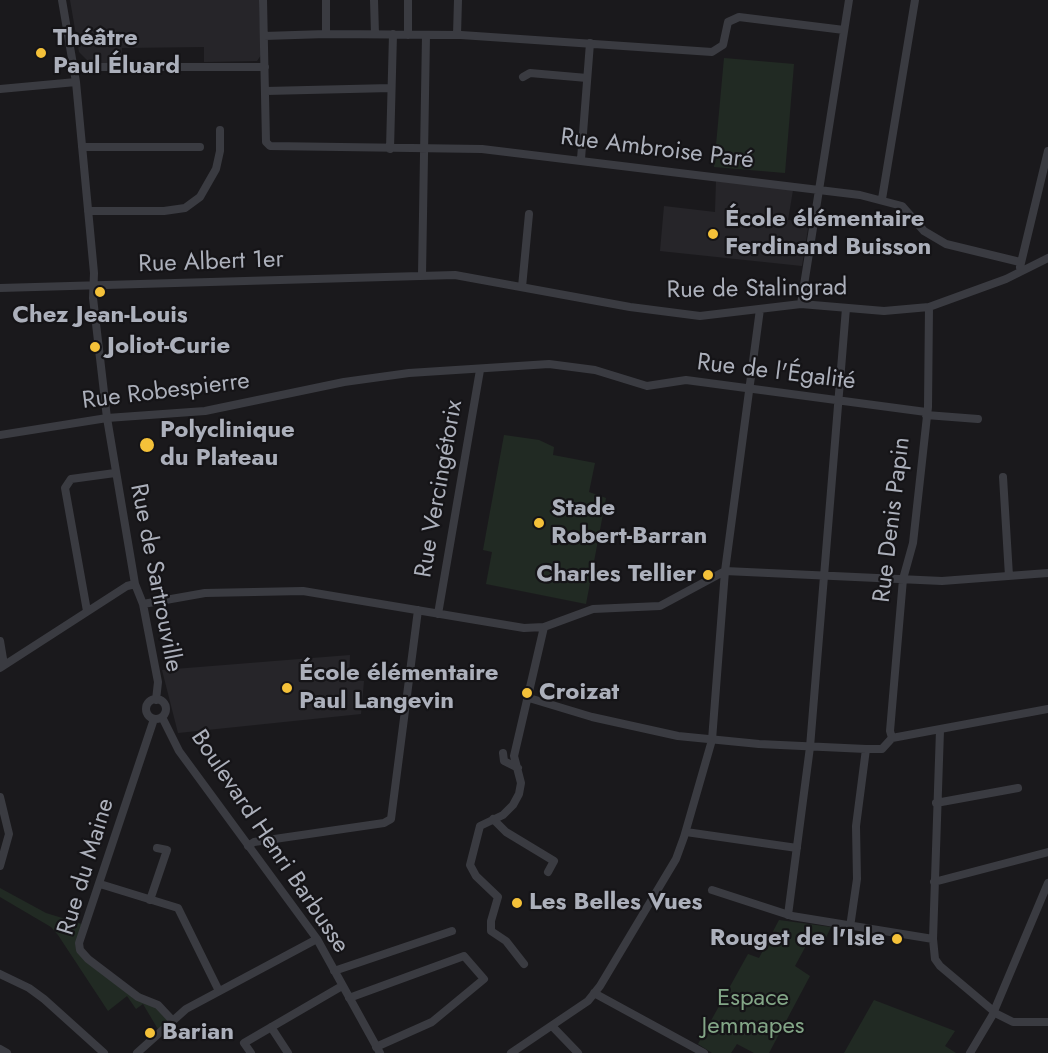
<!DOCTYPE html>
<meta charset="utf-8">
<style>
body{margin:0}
canvas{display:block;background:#1a191c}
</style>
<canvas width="1048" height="1053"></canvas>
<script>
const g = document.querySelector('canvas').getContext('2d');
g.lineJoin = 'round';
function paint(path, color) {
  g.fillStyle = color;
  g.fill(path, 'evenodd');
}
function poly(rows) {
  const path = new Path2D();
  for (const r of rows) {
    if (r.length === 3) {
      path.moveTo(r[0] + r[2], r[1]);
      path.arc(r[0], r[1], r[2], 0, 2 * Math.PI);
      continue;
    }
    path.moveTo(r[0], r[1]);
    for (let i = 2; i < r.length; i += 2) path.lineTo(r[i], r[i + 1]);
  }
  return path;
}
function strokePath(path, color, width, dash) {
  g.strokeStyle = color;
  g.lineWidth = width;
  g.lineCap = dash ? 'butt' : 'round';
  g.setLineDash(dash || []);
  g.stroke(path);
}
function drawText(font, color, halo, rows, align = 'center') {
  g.font = font + ' Jost,sans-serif';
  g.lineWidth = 4.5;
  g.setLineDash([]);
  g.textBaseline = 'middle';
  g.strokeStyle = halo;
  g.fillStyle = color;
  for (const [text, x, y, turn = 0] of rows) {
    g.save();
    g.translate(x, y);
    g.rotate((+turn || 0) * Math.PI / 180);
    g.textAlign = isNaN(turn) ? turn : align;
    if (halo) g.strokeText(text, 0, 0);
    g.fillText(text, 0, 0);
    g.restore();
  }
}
paint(poly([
 [70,0,259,0,261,55,257,61,204,62,204,47,122,48,121,63,90,63,79,52],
 [716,181,793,190,788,220,809,222,802,266,660,251,664,206,715,212],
 [350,655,349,680,364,681,361,714,178,733,162,670]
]), '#262529');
paint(poly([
 [724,58,794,64,785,173,714,167],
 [504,435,539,440,554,447,553,455,595,463,589,492,606,498,586,604,486,584,492,552,483,550],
 [0,888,46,913,85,925,79,942,88,959,158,1005,172,1020,159,1031,143,1004,136,1009,127,996,108,1011,58,935,51,927,0,897],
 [779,920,831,927,823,944,809,940,795,966,810,976,769,1053,754,1053,737,1044,731,1053,712,1053,698,1044,748,954,759,958],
 [874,1000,955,1031,945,1046,956,1053,844,1053]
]), '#212a23');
strokePath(poly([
 [62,0,76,82,94,273,93,298,107,418,135,584,143,604,158,682,156,700],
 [263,0,266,142,270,146,482,149,860,195,902,206,924,231,946,244,1020,262],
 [374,0,375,34],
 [326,34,326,0],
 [408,35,408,0],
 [457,35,458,0],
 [264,36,326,34,461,35,712,52,723,45,728,22,739,17,844,30],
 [74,67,265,67],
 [523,77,530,73,587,78],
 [0,89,76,82],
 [266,91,391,88],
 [82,147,200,147],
 [390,149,393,34],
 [581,159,590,43],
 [882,199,915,0],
 [88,211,164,211,185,208,200,197,216,169,220,151,220,130],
 [1020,267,1048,151],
 [422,275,426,35],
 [522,287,529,214],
 [0,288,455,275,630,307,700,316,801,304,884,311,929,307,1006,279,1048,258],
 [801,304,849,0],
 [926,415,978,419],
 [0,435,107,418,205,411,344,382,409,373,549,364,595,370,647,386,686,380,926,412],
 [1003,477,1009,576],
 [143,604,205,593,303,591,524,628,544,627,593,609,660,606,725,571,942,581,1048,573],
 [87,611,65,488,71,479,115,473],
 [438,614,480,370],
 [0,641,4,665],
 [0,668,127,586,135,584],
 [529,698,592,717,678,736,759,744,866,749,882,749,892,738,1048,709],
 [156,709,10],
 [162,717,179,751,317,939,380,1053],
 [154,719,79,943,80,950,88,959,138,997,158,1005,172,1020],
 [892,738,890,731,903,579,913,543,928,407,929,307],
 [503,753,504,761,518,768],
 [0,797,9,834,0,866],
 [936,803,1018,788],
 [493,819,506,832,554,861,548,872],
 [686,832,797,848],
 [248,846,254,842,384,823,391,819,418,610],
 [934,882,1048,852],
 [100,884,178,908,219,991],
 [712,890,792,916,933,939,935,959,940,966,997,1014,1013,1022,1048,1022],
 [150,900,167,850,157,848],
 [788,915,810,747,846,308],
 [850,927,857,879,856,826,866,749],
 [933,939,940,730],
 [524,964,506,941,491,931,491,921,498,897,476,876,470,865,480,826,503,815,513,805,519,794,521,783,514,756,544,627],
 [334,971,452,931],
 [0,974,29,988,44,999,104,1053],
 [594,993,704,1053],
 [349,998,464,956,484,979,432,1022,376,1047],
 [552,1026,578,1053],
 [271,1027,288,1053],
 [0,1049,7,1053],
 [137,1053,186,1009,317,939],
 [251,1053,244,1043,342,986],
 [511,1053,588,1001,600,986,676,859,684,837,712,740,725,571,760,309],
 [970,1053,992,1016,1048,883]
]), '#3a3b41', 8);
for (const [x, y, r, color] of [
 [41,53,6,"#f4c139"],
 [713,234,6,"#f4c139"],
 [100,292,6,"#f4c139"],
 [95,347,6,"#f4c139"],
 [147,445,8,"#f4c139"],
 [539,523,6,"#f4c139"],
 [708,575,6,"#f4c139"],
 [287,688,6,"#f4c139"],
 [527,693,6,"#f4c139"],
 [517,903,6,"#f4c139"],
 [897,939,6,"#f4c139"],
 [150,1033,6,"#f4c139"]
]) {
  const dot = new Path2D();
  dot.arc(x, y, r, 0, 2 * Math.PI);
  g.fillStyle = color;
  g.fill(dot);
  strokePath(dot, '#151417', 2);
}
drawText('bold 24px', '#acb0bb', '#151417', [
 ["Théâtre",53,39],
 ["Paul Éluard",53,67],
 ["École élémentaire",725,220],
 ["Ferdinand Buisson",725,248],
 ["Chez Jean-Louis",100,316,"center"],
 ["Joliot-Curie",107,347],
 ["Polyclinique",160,431],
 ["du Plateau",160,459],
 ["Stade",551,509],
 ["Robert-Barran",551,537],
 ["Charles Tellier",696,575,"right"],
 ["École élémentaire",299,674],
 ["Paul Langevin",299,702],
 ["Croizat",539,693],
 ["Les Belles Vues",529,903],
 ["Rouget de l'Isle",885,939,"right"],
 ["Barian",162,1033]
], 'left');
drawText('24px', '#acb0bb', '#151417', [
 ["Rue Ambroise Paré",657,150,7],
 ["Rue Albert 1er",211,263,-2],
 ["Rue de Stalingrad",757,290,-1],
 ["Rue de l'Égalité",776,373,7],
 ["Rue Robespierre",166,392,-7],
 ["Rue Vercingétorix",440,489,-80],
 ["Rue Denis Papin",893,520,-83],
 ["Rue de Sartrouville",155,578,79],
 ["Boulevard Henri Barbusse",269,842,56],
 ["Rue du Maine",87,867,-73]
]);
drawText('24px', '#83a687', '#151417', [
 ["Espace",753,999],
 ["Jemmapes",753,1027]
]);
</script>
